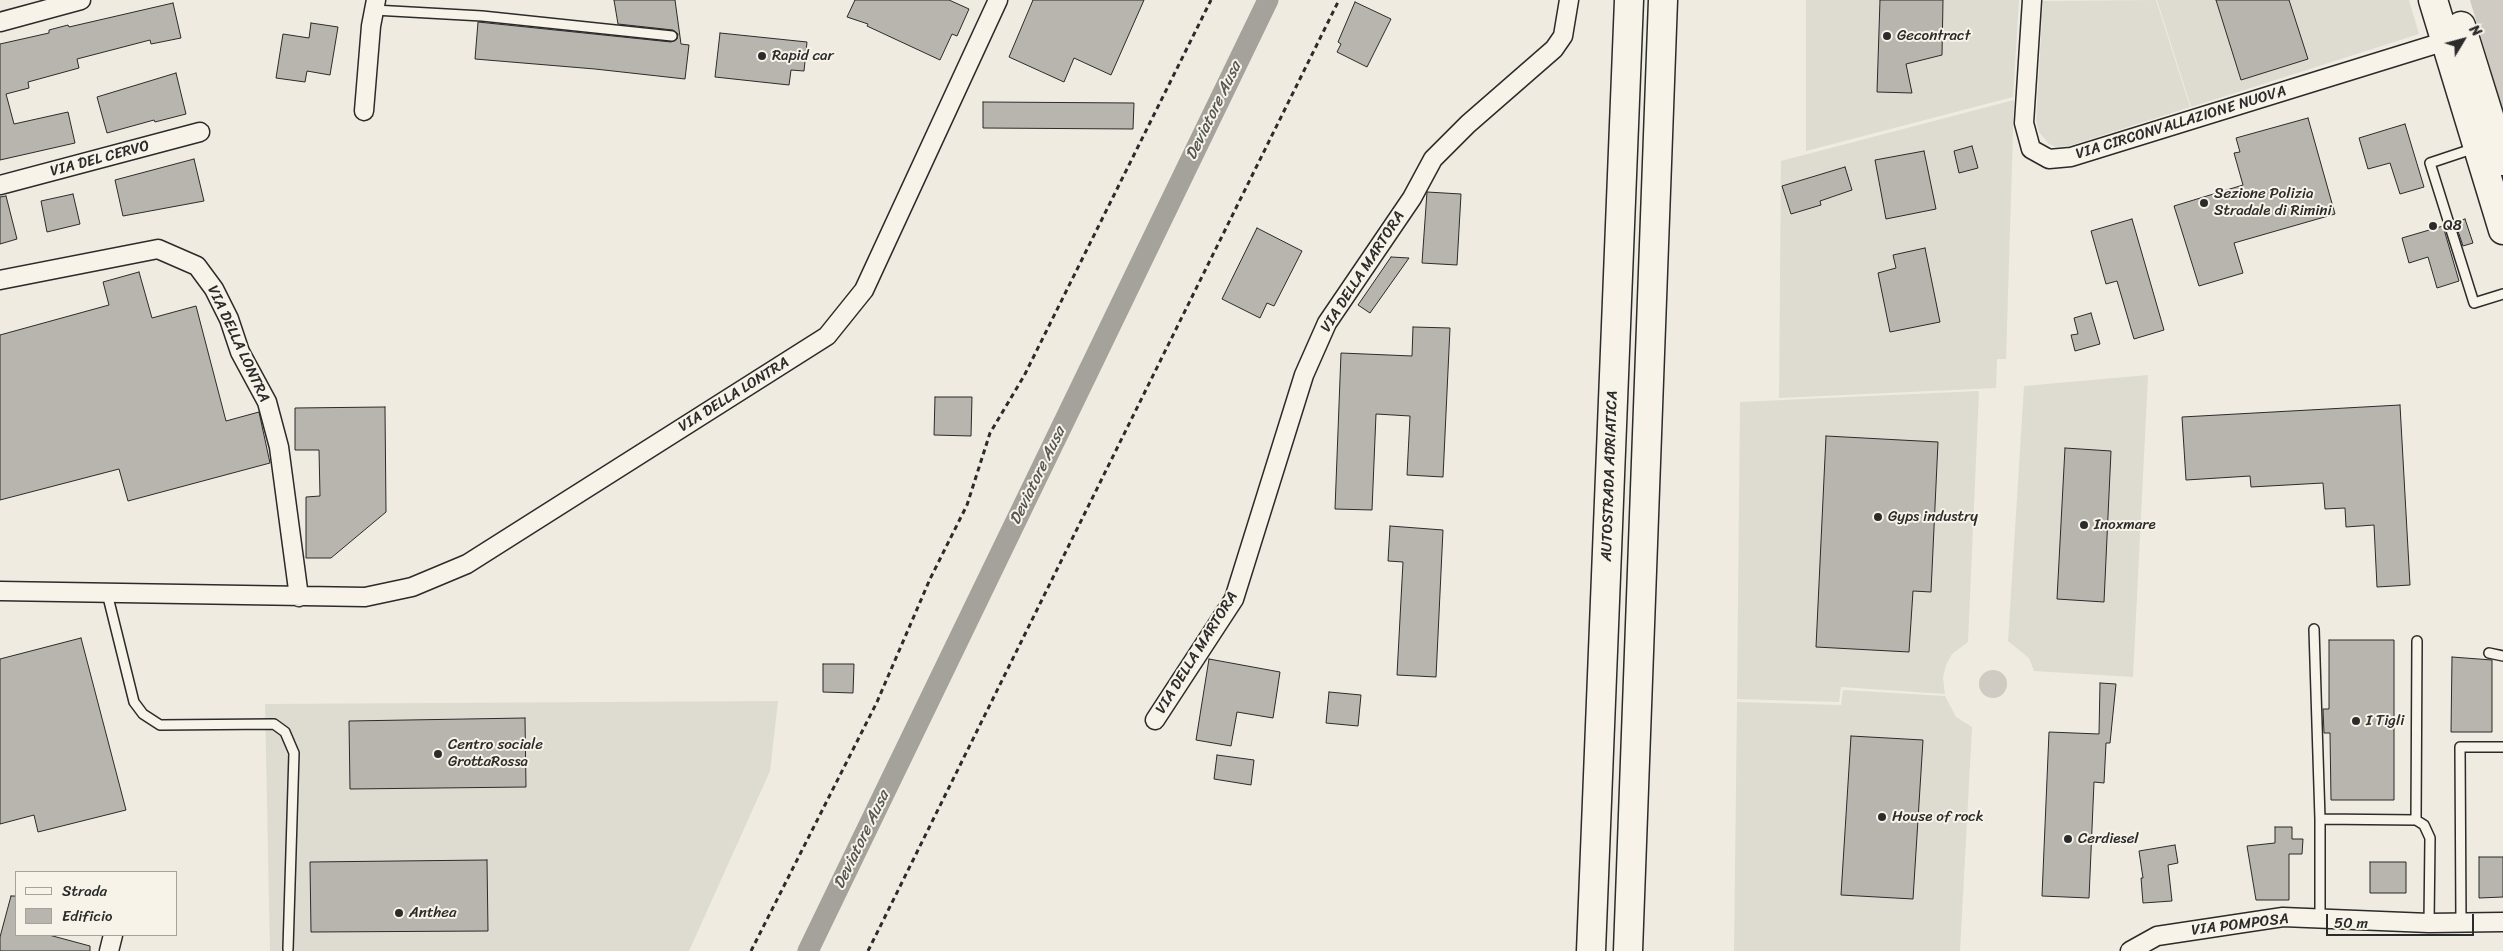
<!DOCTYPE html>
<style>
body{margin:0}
#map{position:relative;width:2503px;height:951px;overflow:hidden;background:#efebe0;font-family:Sriracha,sans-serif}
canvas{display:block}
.legend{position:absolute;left:15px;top:871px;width:162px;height:65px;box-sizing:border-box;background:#f7f3e8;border:1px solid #a5a39c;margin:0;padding:6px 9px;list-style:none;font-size:15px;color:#2b2b2b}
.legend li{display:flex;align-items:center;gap:10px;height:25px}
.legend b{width:25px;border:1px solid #a5a39c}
.north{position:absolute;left:2438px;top:15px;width:50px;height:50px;-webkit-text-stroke:4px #f7f3e8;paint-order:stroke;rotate:53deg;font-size:14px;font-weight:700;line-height:20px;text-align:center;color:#2b2b2b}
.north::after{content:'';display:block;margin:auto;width:18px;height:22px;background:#2b2b2b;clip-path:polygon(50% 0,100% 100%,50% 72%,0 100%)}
.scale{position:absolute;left:2326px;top:914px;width:148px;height:22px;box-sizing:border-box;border:2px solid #2b2b2b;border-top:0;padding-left:6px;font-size:15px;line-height:18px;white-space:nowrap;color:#2b2b2b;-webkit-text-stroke:4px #f7f3e8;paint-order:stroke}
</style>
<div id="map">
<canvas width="2503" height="951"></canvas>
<ul class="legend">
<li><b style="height:6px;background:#f7f3e8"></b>Strada</li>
<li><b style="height:14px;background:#b8b5ae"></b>Edificio</li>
</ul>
<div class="north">N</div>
<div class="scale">50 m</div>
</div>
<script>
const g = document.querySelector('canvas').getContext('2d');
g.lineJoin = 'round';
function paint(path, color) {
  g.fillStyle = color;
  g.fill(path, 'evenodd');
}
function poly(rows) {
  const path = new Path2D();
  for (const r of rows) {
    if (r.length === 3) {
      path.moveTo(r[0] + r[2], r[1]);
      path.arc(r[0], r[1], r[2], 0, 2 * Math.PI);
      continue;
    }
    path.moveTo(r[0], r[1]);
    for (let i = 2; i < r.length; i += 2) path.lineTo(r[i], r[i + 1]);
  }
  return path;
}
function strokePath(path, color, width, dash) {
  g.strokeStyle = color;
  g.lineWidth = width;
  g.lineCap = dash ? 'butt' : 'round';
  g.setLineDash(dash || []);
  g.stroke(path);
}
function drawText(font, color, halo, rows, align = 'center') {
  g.font = font + ' Sriracha,sans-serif';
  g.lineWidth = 4;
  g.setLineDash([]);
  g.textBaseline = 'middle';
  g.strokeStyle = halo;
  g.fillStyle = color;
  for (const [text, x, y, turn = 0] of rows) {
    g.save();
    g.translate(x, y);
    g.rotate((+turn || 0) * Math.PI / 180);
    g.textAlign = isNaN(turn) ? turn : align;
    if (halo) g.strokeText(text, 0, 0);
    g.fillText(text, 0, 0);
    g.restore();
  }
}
paint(poly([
 [1806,0,2019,0,2013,97,1806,151],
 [2156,0,2190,107,2069,146,2056,147,2049,144,2039,132,2036,121,2043,1],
 [2157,0,2409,0,2419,34,2191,107],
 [2014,100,2006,359,1997,359,1996,388,1779,398,1781,161],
 [2148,375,2133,677,2034,671,2029,658,2008,641,2024,386],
 [1979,391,1968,642,1952,654,1946,665,1943,678,1945,694,1841,687,1839,702,1737,699,1740,402],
 [1843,690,1945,696,1956,717,1972,727,1960,951,1734,951,1737,702,1841,705],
 [778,701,770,771,689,951,270,951,265,704]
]), '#dedbd1');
paint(poly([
 [2470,0,2503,0,2503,111],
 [1993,684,14]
]), '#cfcbc2');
strokePath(poly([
 [808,951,1268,0]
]), '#a4a29a', 21);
const building = poly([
 [614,0,675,0,681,44,689,45,685,79,595,69,475,59,478,22,671,42,677,39,678,34,673,30,618,24,614,0],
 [855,0,949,0,969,9,957,36,952,34,940,60,867,26,868,24,847,17,855,0],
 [1033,0,1144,0,1111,75,1074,58,1064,82,1009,57,1033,0],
 [1880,0,1943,0,1942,55,1906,64,1912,93,1877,92,1880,0],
 [2216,0,2289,0,2308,59,2241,80,2216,0],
 [1355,2,1391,19,1367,67,1337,52,1341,44,1338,42,1355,2],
 [173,3,181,38,151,44,150,40,77,59,79,68,28,82,29,88,6,94,14,124,68,112,75,143,0,160,0,44,49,33,49,30,68,25,69,27,173,3],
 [311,23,338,27,330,75,307,71,305,82,276,78,283,34,309,38,311,23],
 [720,33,807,42,804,71,791,70,789,85,715,77,720,33],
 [176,73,186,114,155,122,154,120,107,133,97,97,176,73],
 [983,102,1134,103,1133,129,983,128,983,102],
 [2308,118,2335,214,2234,243,2243,273,2199,286,2174,206,2243,185,2234,153,2240,152,2236,138,2308,118],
 [2405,124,2424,187,2400,194,2390,163,2368,169,2359,138,2405,124],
 [1972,146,1978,168,1959,173,1954,151,1972,146],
 [1924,151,1936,209,1886,219,1875,160,1924,151],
 [194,159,204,201,123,216,115,180,194,159],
 [1845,167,1852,190,1820,201,1821,205,1791,214,1782,186,1845,167],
 [1427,192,1461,194,1457,265,1422,263,1427,192],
 [73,194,80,224,47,232,41,201,73,194],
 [6,196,17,239,0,244,0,197,6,196],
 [2132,219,2164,330,2134,339,2117,281,2106,284,2091,231,2132,219],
 [2465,219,2473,243,2463,246,2455,222,2465,219],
 [2443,226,2459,281,2437,288,2428,257,2409,263,2402,238,2443,226],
 [1257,228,1302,251,1274,306,1267,303,1260,318,1222,299,1257,228],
 [1925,248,1940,322,1890,332,1878,273,1896,268,1893,255,1925,248],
 [1391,257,1409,258,1370,313,1358,305,1391,257],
 [139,272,152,318,196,306,226,421,259,412,270,463,128,501,119,469,0,500,0,335,109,305,103,282,139,272],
 [2091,313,2100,344,2075,351,2071,335,2078,334,2074,318,2091,313],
 [1413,327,1450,328,1443,477,1407,475,1410,416,1376,414,1372,510,1335,509,1341,353,1412,356,1413,327],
 [935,397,972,397,971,436,934,435,935,397],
 [2400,405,2410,585,2377,587,2374,525,2346,527,2345,508,2325,509,2323,483,2251,487,2250,476,2186,480,2182,417,2400,405],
 [385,407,386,512,331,558,306,558,306,497,320,496,319,450,295,450,295,408,385,407],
 [1826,436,1938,442,1931,592,1913,591,1909,652,1816,647,1826,436],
 [2065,448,2111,451,2104,602,2057,599,2065,448],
 [1390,526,1443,530,1436,677,1397,675,1403,562,1388,561,1390,526],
 [81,638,126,810,38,832,34,815,0,824,0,659,81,638],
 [2329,640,2394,640,2394,800,2331,800,2330,733,2324,733,2323,709,2329,709,2329,640],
 [2452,657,2492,660,2492,732,2451,732,2452,657],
 [1209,659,1280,672,1273,718,1237,712,1231,746,1196,740,1209,659],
 [823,664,854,664,853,693,823,692,823,664],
 [2100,683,2116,684,2110,743,2106,743,2104,783,2094,782,2089,898,2042,896,2049,732,2099,734,2100,683],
 [1329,692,1361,695,1358,726,1326,723,1329,692],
 [525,718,526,787,350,789,349,721,525,718],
 [1851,736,1923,740,1913,899,1841,895,1851,736],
 [1217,755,1254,760,1251,785,1214,779,1217,755],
 [2275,827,2292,827,2292,839,2303,839,2302,854,2289,854,2289,900,2256,900,2247,846,2275,843,2275,827],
 [2175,845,2178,863,2168,865,2172,901,2143,903,2141,878,2143,878,2139,851,2175,845],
 [2479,857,2503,857,2503,897,2479,898,2479,857],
 [487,860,488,931,311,932,310,862,487,860],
 [2370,862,2406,862,2406,893,2370,893,2370,862],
 [11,896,16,896,16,935,49,935,90,946,90,951,0,951,0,937,11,896]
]);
paint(building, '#b8b5ae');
strokePath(building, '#2b2b2b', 1);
const service = poly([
 [374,10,482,16,672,36],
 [2475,148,2430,163,2474,303,2503,294],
 [107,593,134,702,143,714,160,725,274,724,285,732,294,753,288,949],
 [2314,629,2320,819,2320,919],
 [2489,653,2503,656],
 [2320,819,2416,820,2424,825,2430,838,2429,923],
 [2416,820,2417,641],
 [2461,923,2460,747,2503,747]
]);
const minor = poly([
 [2032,0,2024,123,2031,149,2049,159,2071,157,2446,41],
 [0,22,81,0],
 [364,111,371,26,376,0],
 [0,185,200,132],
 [0,280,158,249,197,266,214,289,229,319,240,352,267,402,279,447,299,597],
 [0,591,365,597,412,587,467,564,827,336,864,290,998,0],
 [1155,720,1234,599,1304,375,1327,323,1412,198,1433,159,1468,124,1554,49,1563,36,1569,0],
 [109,951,113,935],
 [2130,951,2157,936,2283,917,2429,923,2503,922]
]);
const primary = poly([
 [2433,0,2503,230],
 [2461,26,2503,161]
]);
const motorway = poly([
 [1591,951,1629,0],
 [1628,951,1663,0]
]);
strokePath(service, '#2b2b2b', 12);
strokePath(minor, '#2b2b2b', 21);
strokePath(primary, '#2b2b2b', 31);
strokePath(motorway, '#2b2b2b', 31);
strokePath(poly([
 [751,951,877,702,930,579,967,505,990,433,1024,376,1211,0],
 [868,951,1339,0]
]), '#2b2b2b', 3, [5, 4]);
strokePath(service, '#f7f3e8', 9);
strokePath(minor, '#f7f3e8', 18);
strokePath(primary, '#f7f3e8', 28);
strokePath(motorway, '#f7f3e8', 28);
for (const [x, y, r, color] of [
 [1887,36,5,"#2b2b2b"],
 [762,56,5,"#2b2b2b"],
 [2204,203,5,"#2b2b2b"],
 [2433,226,5,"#2b2b2b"],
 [1878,517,5,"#2b2b2b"],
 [2084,525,5,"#2b2b2b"],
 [2356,721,5,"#2b2b2b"],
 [438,754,5,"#2b2b2b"],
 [1882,817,5,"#2b2b2b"],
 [2068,839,5,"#2b2b2b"],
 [399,913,5,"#2b2b2b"]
]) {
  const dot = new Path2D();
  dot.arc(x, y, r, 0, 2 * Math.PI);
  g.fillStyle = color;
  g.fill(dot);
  strokePath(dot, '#f7f3e8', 2);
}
drawText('15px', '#2b2b2b', '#f7f3e8', [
 ["Gecontract",1897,36],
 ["Rapid car",772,56],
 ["Sezione Polizia",2214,194],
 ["Stradale di Rimini",2214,211],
 ["Q8",2443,226],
 ["Gyps industry",1888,517],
 ["Inoxmare",2094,525],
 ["I Tigli",2366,721],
 ["Centro sociale",448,745],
 ["GrottaRossa",448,762],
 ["House of rock",1892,817],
 ["Cerdiesel",2078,839],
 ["Anthea",409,913]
], 'left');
drawText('15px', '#2b2b2b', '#f7f3e8', [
 ["VIA CIRCONVALLAZIONE NUOVA",2181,123,-17],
 ["VIA DEL CERVO",100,159,-15],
 ["VIA DELLA MARTORA",1363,272,-57],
 ["VIA DELLA LONTRA",238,344,65],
 ["VIA DELLA LONTRA",734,395,-32],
 ["AUTOSTRADA ADRIATICA",1610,476,-88],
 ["VIA DELLA MARTORA",1197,653,-58],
 ["VIA POMPOSA",2240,925,-7]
]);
drawText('italic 16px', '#555552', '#f7f3e8', [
 ["Deviatore Ausa",1214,111,-64],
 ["Deviatore Ausa",1038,476,-64],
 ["Deviatore Ausa",862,840,-64]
]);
</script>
